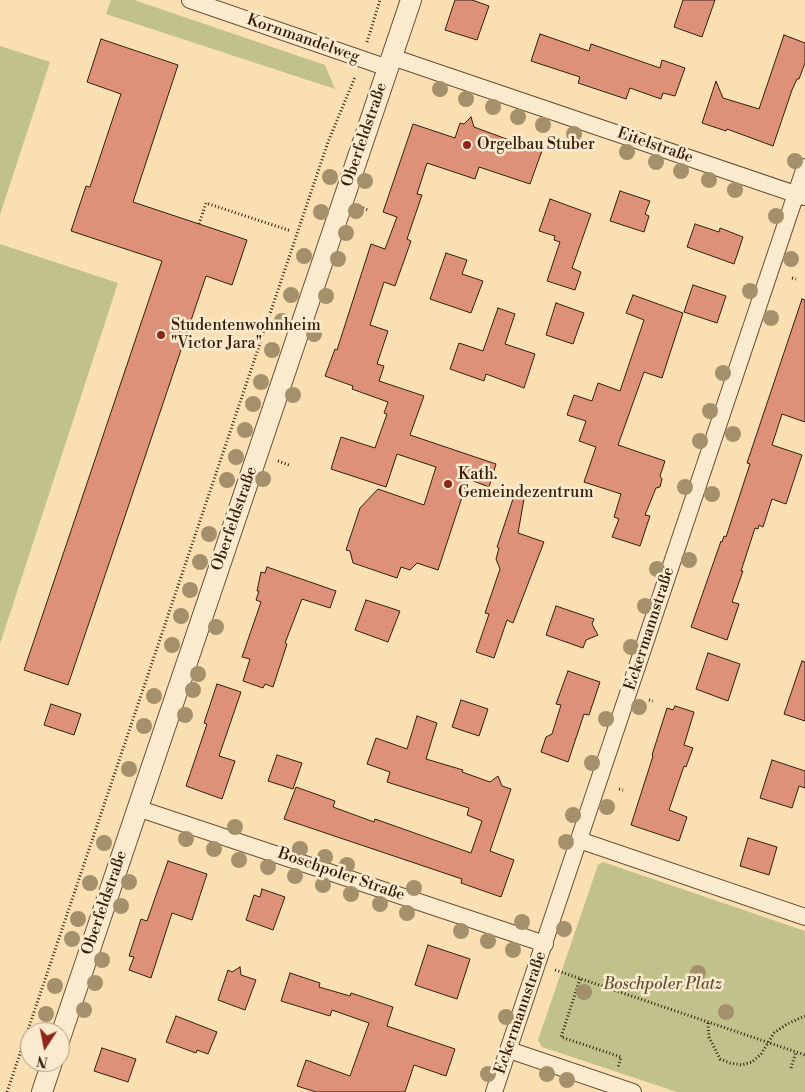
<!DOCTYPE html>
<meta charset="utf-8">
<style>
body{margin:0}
#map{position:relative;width:805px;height:1092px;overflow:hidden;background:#fadfb3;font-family:"Libre Bodoni",serif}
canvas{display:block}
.north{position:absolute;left:20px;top:1022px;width:50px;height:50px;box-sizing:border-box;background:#fceace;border:1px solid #ac9980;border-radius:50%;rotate:191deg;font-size:14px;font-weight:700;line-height:20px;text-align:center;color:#35200c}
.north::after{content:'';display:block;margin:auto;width:18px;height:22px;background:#8f2418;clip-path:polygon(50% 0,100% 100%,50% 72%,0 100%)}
</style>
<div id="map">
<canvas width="805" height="1092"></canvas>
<div class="north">N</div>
</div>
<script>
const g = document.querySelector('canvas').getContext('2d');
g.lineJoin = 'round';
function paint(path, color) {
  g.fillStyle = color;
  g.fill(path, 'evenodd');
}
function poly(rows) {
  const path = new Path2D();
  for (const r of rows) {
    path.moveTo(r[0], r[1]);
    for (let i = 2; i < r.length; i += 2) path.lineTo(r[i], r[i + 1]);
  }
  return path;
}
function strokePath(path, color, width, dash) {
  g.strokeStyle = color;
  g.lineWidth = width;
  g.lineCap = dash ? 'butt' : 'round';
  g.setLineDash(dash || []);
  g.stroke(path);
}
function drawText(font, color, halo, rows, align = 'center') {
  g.font = font + ' "Libre Bodoni",serif';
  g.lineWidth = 5;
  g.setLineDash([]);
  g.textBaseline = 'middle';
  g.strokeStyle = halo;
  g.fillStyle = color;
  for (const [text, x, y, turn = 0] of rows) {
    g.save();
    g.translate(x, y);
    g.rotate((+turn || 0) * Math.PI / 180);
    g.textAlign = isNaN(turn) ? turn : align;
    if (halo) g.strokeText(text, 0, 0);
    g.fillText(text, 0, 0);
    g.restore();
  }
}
paint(poly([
 [111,0,134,0,325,65,335,89,106,14],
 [0,46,50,62,0,215],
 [0,244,118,283,0,644],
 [603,862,805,931,805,1092,677,1092,542,1047,538,1040,598,865]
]), '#c0c18b');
const building = poly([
 [455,0,472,0,489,6,477,40,445,30,455,0],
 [683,0,715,0,702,37,674,27,683,0],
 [540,34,589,51,591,44,660,68,662,60,685,68,675,96,663,93,661,99,630,88,626,99,578,83,580,77,531,61,540,34],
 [784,35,805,43,805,63,799,79,797,79,792,90,773,146,727,129,726,131,702,123,716,81,723,98,759,109,784,35],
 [101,39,178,65,133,202,247,240,232,285,206,276,68,685,24,670,162,261,71,231,86,186,90,187,121,94,87,82,101,39],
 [471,117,474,127,512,141,513,138,543,148,530,184,479,167,475,179,427,163,417,194,422,195,407,239,411,241,395,286,384,282,370,325,388,331,377,364,384,366,379,381,424,396,410,435,496,464,489,487,468,479,438,570,417,563,410,570,401,567,397,578,353,563,350,551,346,550,360,508,378,489,424,505,436,467,397,454,386,487,331,469,341,437,375,448,387,414,384,413,388,402,352,389,353,386,325,376,335,349,337,350,371,244,385,249,397,217,383,212,413,124,455,138,460,123,464,124,471,117],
 [620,191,650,201,645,214,649,216,644,232,610,221,620,191],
 [550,199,591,214,572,268,581,272,575,290,547,281,560,242,554,240,555,236,539,231,550,199],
 [695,224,719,232,720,228,743,237,734,264,687,247,695,224],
 [446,253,467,260,462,274,483,281,471,313,430,299,446,253],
 [693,285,726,296,717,323,684,312,693,285],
 [633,295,683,313,662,378,644,372,618,445,665,461,660,476,662,479,660,487,656,488,645,515,650,516,640,546,612,537,619,519,614,517,621,494,584,482,596,447,579,441,586,421,567,415,574,395,592,401,598,383,620,391,644,320,626,313,633,295],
 [802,299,805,300,805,422,782,414,772,445,802,455,786,504,772,499,763,527,759,525,758,529,755,528,741,571,743,571,732,602,739,604,727,640,691,627,721,541,722,542,724,536,726,537,750,464,747,463,802,299],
 [556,303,584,313,573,344,546,335,556,303],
 [498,308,515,314,505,344,535,354,524,388,486,374,484,381,450,369,459,343,483,351,498,308],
 [514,496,524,499,518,533,544,542,513,623,507,620,494,658,476,652,489,614,485,613,500,569,496,559,499,548,497,547,514,496],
 [267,567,336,591,330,608,302,599,285,643,287,644,273,687,265,684,263,688,243,681,250,659,242,657,261,602,256,600,259,591,257,591,261,572,265,573,267,567],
 [366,600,400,611,388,642,355,630,366,600],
 [556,606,594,619,592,624,598,635,586,640,583,648,546,635,556,606],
 [708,653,740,664,728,701,696,689,708,653],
 [802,661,805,662,805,721,784,714,802,661],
 [568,671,600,682,589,715,584,714,568,762,541,752,546,737,552,734,561,705,556,704,568,671],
 [217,684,241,692,219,756,235,761,222,799,186,786,207,724,204,723,217,684],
 [461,700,488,709,479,736,452,727,461,700],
 [51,704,81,714,74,735,44,725,51,704],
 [675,706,694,712,684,745,693,748,686,767,684,766,669,810,687,817,679,841,631,825,653,756,652,755,667,708,673,710,675,706],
 [417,716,437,723,426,759,463,770,462,772,490,782,498,776,502,786,511,789,490,851,514,860,501,897,461,883,462,879,284,819,296,787,335,801,333,807,374,822,375,819,471,853,482,821,467,815,469,808,387,782,390,772,367,764,376,738,407,749,417,716],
 [277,755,302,763,293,789,268,781,277,755],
 [772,760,805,771,805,788,799,786,792,808,760,798,772,760],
 [748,838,777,847,769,875,740,866,748,838],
 [168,861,207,874,192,920,172,913,151,978,129,970,134,957,129,956,141,919,147,921,168,861],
 [262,889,285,897,273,930,246,920,254,895,260,897,262,889],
 [428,945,470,959,457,999,415,985,428,945],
 [240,967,241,975,256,980,245,1010,218,1000,228,970,232,972,240,967],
 [290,973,320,983,319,987,350,996,351,993,393,1007,387,1026,455,1049,446,1076,414,1065,405,1092,316,1092,297,1086,306,1060,350,1076,369,1023,332,1010,330,1016,281,1001,290,973],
 [176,1016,217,1032,208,1054,197,1050,196,1053,166,1042,176,1016],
 [102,1048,136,1059,128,1082,94,1071,102,1048]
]);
paint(building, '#dd9178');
strokePath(building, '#35200c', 1);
const minor = poly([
 [190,0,388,68],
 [392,57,804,197],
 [137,808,545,944],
 [579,840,805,917],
 [509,1050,633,1092],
 [494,1092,805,167]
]);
const tertiary = poly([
 [60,1038,411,0],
 [42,1092,52,1062]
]);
strokePath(minor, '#665036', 18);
strokePath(tertiary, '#665036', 22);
strokePath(poly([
 [367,42,380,0],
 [363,208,368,210],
 [199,224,206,203,291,231],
 [792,278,796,279],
 [278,461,289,465],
 [649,700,653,701],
 [619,789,623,790],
 [555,970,805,1055],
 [580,979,561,1037,621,1057,618,1068],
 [708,1023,709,1037,720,1059,730,1063,742,1065,752,1062,761,1054,774,1033,787,1024,805,1016],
 [791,1068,796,1052],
 [7,1092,328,142,355,77]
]), '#35200c', 3, [1, 2.5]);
strokePath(minor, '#fceace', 16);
strokePath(tertiary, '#fceace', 20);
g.fillStyle = '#a5906c';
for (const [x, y] of [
 [440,89],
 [466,99],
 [493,107],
 [518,117],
 [543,125],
 [574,134],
 [627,152],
 [795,161],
 [656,162],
 [681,171],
 [330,177],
 [709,180],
 [365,181],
 [735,190],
 [356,211],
 [321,212],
 [776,216],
 [346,233],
 [304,256],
 [338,259],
 [791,259],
 [750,291],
 [291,295],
 [326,296],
 [771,318],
 [282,321],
 [314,334],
 [272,350],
 [723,373],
 [261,382],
 [293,395],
 [253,404],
 [710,411],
 [245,430],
 [733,434],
 [700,441],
 [236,457],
 [263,479],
 [227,480],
 [685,487],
 [712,494],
 [209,534],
 [689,560],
 [200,562],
 [657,569],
 [190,590],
 [645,606],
 [181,616],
 [216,627],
 [172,645],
 [631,647],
 [198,674],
 [193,690],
 [154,696],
 [639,707],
 [185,715],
 [606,719],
 [144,726],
 [592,763],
 [129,769],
 [607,807],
 [573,815],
 [235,827],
 [186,839],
 [566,842],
 [104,843],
 [214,849],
 [300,849],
 [325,857],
 [239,860],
 [347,865],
 [268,867],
 [295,876],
 [129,882],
 [90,883],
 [323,885],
 [414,888],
 [351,894],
 [380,904],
 [121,906],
 [407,913],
 [78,919],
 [522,922],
 [564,929],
 [461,931],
 [72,939],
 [488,941],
 [513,950],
 [102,960],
 [698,973],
 [95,983],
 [55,986],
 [584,992],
 [84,1010],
 [726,1012],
 [46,1014],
 [506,1017],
 [488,1074],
 [547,1074],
 [567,1080]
]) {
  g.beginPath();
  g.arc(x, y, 8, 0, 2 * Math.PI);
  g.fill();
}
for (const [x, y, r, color] of [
 [467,145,5,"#8f2418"],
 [161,335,5,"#8f2418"],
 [448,484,5,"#8f2418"]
]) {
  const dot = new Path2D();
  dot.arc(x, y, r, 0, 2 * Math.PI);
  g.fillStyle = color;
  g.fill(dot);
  strokePath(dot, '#fceace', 2);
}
drawText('16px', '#35200c', '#fceace', [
 ["Kornmandelweg",303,39,19],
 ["Oberfeldstraße",365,135,-71],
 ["Eitelstraße",655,146,19],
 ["Oberfeldstraße",235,519,-71],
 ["Eckermannstraße",650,629,-72],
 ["Boschpoler Straße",341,875,19],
 ["Oberfeldstraße",105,903,-71],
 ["Eckermannstraße",521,1013,-71]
]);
drawText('16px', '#35200c', '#fceace', [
 ["Orgelbau Stuber",477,145],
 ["Studentenwohnheim",171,326],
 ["\"Victor Jara\"",171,344],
 ["Kath.",458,475],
 ["Gemeindezentrum",458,493]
], 'left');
drawText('italic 16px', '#5f5032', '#fceace', [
 ["Boschpoler Platz",663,985]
]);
</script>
